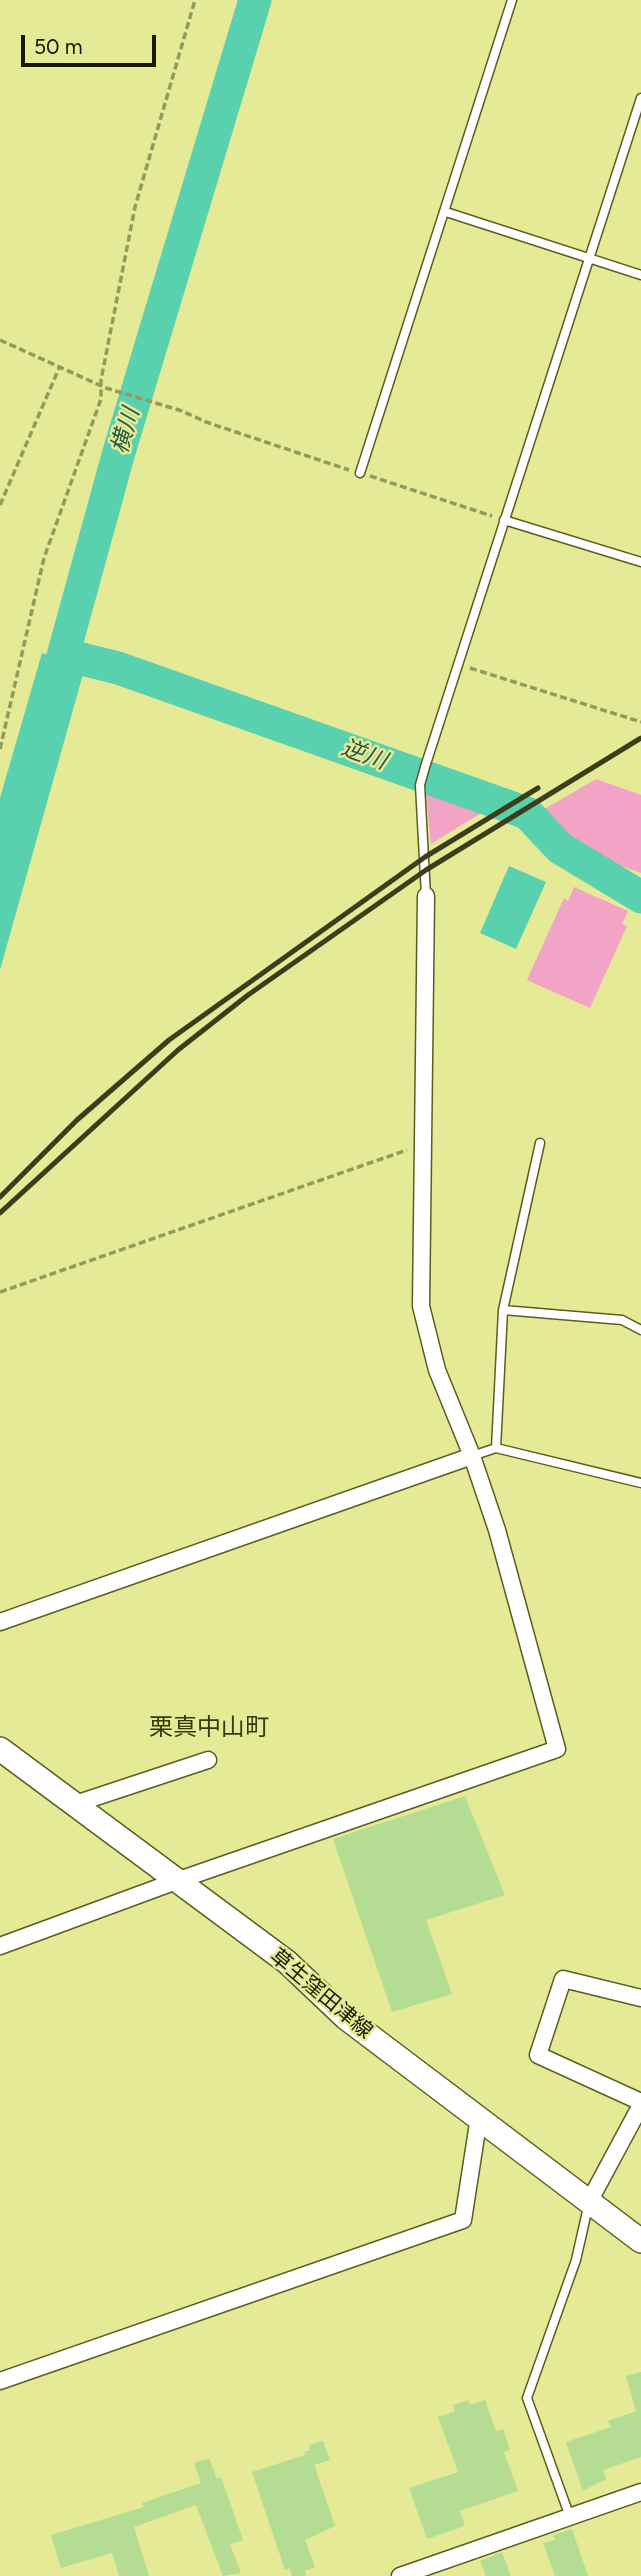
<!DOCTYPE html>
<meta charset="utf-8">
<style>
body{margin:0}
#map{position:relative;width:641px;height:2576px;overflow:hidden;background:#e4ea95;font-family:Figtree,sans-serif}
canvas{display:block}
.scale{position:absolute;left:21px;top:35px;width:135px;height:32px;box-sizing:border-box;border:4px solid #181901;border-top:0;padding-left:9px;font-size:21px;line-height:24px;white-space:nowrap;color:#181901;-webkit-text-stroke:5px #e4ea95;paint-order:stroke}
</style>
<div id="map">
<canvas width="641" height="2576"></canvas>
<div class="scale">50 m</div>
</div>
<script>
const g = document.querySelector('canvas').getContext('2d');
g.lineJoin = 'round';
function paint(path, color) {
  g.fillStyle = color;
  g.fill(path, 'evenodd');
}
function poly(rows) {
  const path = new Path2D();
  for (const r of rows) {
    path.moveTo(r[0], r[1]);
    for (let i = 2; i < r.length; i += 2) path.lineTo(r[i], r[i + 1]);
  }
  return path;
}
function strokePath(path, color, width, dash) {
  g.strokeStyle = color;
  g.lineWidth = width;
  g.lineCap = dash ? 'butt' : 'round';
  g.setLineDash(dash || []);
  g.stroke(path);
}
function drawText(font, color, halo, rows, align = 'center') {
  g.font = font + ' Figtree,"Noto Sans JP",sans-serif';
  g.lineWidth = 5;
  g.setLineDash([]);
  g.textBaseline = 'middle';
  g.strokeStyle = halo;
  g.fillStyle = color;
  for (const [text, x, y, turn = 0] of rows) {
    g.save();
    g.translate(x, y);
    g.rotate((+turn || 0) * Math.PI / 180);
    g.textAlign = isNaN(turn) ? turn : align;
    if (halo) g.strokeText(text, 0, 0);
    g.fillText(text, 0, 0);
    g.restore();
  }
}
paint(poly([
 [596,779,641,795,641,873,567,846,545,826,538,813],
 [425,785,491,807,431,844],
 [574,887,628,911,622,924,627,926,590,1008,527,980,564,898,568,901]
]), '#f2a4c6');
paint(poly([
 [42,653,85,667,0,970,0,798],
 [509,866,546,882,516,949,480,933]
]), '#59d0ae');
strokePath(poly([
 [66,655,118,668,527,813,560,848,641,897],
 [50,703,119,452,255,0]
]), '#59d0ae', 33);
paint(poly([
 [465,1796,505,1895,426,1920,452,1994,392,2012,333,1839],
 [641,2372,641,2457,603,2470,606,2479,583,2491,566,2442,611,2427,608,2421,636,2411,626,2376],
 [468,2400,470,2405,485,2400,496,2431,503,2429,510,2450,504,2452,518,2491,460,2511,465,2526,427,2539,409,2488,458,2472,438,2417,455,2411,453,2405],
 [323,2441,330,2460,314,2465,335,2526,305,2540,315,2567,305,2571,306,2576,292,2576,289,2568,285,2570,252,2472,305,2455,304,2452,310,2450,309,2445],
 [209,2458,217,2479,221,2477,243,2540,230,2544,241,2573,223,2576,196,2505,134,2527,149,2576,119,2576,112,2553,61,2568,51,2535,144,2507,142,2503,201,2483,194,2463],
 [572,2529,588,2576,555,2576,543,2543,555,2540,553,2535],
 [502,2552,511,2576,486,2576,480,2561]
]), '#b4dd93');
const lane = poly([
 [446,212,641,275],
 [360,473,512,0],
 [504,520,641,562],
 [426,896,420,785,425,767,641,98],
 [503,1310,622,1320,641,1330],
 [496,1448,503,1310,540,1143],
 [472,1456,496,1448,641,1483],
 [570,2517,527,2398,576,2260,588,2207]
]);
const street = poly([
 [0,1622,472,1456],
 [75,1804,208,1760],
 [0,1946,179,1880,557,1749,497,1530,472,1456,437,1370,421,1306,426,896],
 [641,1998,563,1979,538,2055,641,2102],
 [590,2200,641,2105],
 [0,2381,463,2220,479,2117],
 [400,2576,641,2492]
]);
const secondary = poly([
 [0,1749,287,1962,346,2018,641,2241]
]);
strokePath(lane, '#5b5e1e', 11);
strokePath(street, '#5b5e1e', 19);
strokePath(secondary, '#5b5e1e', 26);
strokePath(poly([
 [0,340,106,388,182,411,206,422,349,470],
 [370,476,492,516],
 [0,505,60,366],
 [470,668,641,722],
 [0,749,44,558,101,399,101,380,135,207,195,0],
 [0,1292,407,1150]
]), '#95995c', 3.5, [7, 3.5]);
strokePath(lane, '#fff', 8);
strokePath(street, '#fff', 16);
strokePath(secondary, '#fff', 23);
strokePath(poly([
 [0,1197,77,1120,169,1040,425,857,538,788],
 [0,1213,178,1050,248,995,426,870,641,738]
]), '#3b3d1b', 5);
drawText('21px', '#181901', '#e4ea95', [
 ["草生窪田津線",321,1994,40]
]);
drawText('italic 23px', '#255648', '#e4ea95', [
 ["横川",126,431,-74],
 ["逆川",364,755,20]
]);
drawText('24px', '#37390b', '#e4ea95', [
 ["栗真中山町",209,1728]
]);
</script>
